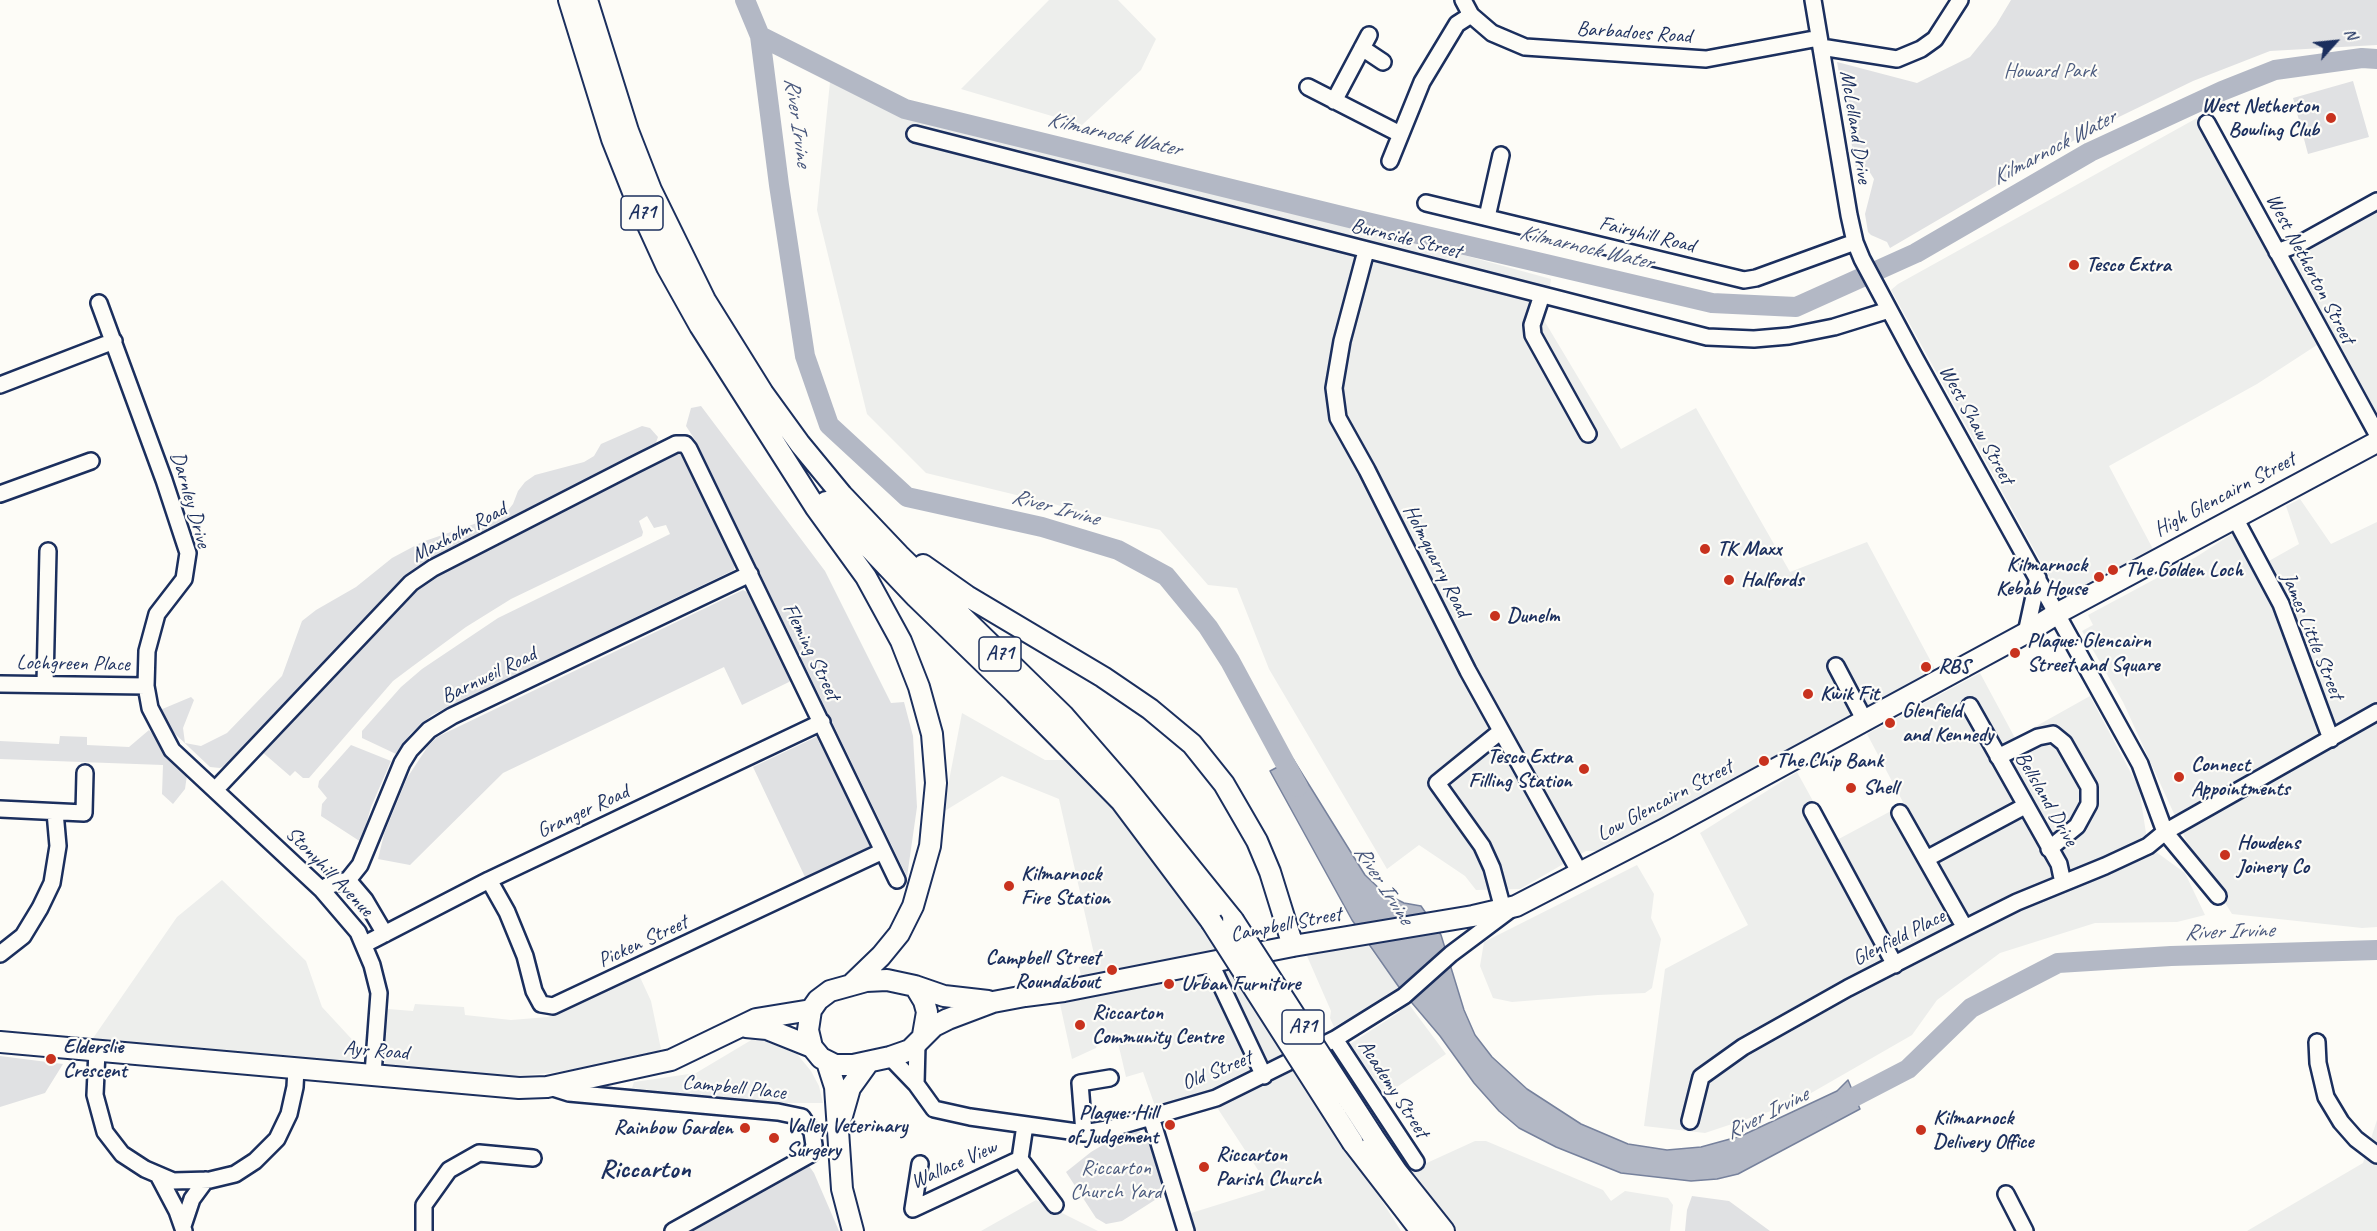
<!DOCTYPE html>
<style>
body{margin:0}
#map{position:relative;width:2377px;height:1231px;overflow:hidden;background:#fdfcf7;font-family:Caveat,sans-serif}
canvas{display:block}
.north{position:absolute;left:2305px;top:12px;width:60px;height:60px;-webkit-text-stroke:4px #fdfcf7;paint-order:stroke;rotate:63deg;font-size:16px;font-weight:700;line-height:24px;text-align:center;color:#1b2f5e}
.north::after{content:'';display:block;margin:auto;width:21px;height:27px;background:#1b2f5e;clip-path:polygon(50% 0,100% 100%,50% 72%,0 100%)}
</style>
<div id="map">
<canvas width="2377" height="1231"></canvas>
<div class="north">N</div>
</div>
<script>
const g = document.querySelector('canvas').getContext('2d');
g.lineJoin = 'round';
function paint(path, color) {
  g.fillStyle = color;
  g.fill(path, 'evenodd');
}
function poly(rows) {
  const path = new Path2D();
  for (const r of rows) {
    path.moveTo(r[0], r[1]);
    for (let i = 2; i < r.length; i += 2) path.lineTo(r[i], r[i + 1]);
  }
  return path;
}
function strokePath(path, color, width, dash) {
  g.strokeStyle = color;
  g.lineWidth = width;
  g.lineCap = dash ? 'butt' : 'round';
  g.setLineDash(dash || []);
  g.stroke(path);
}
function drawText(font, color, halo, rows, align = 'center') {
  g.font = font + ' Caveat,sans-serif';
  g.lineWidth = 4.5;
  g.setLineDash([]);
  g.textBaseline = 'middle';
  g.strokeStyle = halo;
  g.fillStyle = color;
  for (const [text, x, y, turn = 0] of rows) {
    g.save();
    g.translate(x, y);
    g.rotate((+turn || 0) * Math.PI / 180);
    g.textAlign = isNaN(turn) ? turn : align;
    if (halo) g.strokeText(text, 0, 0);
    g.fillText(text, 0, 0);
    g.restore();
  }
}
paint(poly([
 [1049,0,1118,0,1156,39,1141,70,1082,125,961,89],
 [830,82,1551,279,1545,322,1621,449,1696,408,1790,572,1867,542,1936,671,1602,851,1586,851,1520,889,1476,890,1465,876,1419,845,1387,869,1269,669,1237,588,1208,585,1160,530,926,473,867,414,817,210],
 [2197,118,2320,343,2257,384,2109,466,2154,551,2067,596,2057,591,1891,290,1898,284],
 [2377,200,2377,423,2316,315,2295,268,2293,254],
 [2300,499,2331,544,2377,522,2377,927,2362,928,2232,914,2186,840,2123,702,2082,631,2093,625,2088,615,2196,557,2232,534,2260,566,2299,544,2286,506],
 [1980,673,2015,738,2090,696,2139,788,2148,846,2185,873,2205,915,2177,922,2095,923,2000,953,1937,1000,1912,1035,1792,1104,1705,1133,1644,1126,1665,969,1748,925,1700,833,1797,772,1835,841,1904,804,1867,734],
 [962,713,1045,760,1068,760,1126,819,1223,951,1401,1231,1183,1231,1188,1214,1265,1190,1262,1176,1218,1109,1205,1110,1176,1121,1156,1109,1143,1072,1126,1077,1116,1034,1099,1040,1096,1048,1072,1059,1060,1004,1086,997,1079,967,1096,963,1059,799,1002,776,943,812],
 [1637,865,1654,894,1651,918,1661,939,1652,988,1645,993,1598,995,1512,1002,1493,998,1480,966,1484,942],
 [222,880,306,961,322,1007,359,1047,357,1065,89,1044,177,917],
 [1367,944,1401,990,1334,1027,1330,1018,1331,1011,1307,956],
 [639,975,651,1001,662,1054,551,1073,511,1076,384,1066,388,1009,413,1011,415,1004,464,1007,465,1015,511,1020,548,1017],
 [1408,1003,1446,1054,1385,1095,1350,1044,1398,1013],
 [753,1039,771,1041,797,1054,811,1071,819,1086,823,1103,769,1103,632,1088,634,1082,696,1073],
 [2377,1120,2377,1231,2247,1231,2363,1163],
 [1475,1141,1486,1141,1603,1190,1611,1201,1625,1191,1668,1198,1673,1205,1670,1231,1451,1231,1407,1172],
 [1036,1200,1098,1231,981,1231]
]), '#edeeec');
paint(poly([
 [2011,0,2377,0,2377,45,2270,51,2193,81,2090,131,1890,248,1887,242,1871,235,1868,232,1865,214,1874,179,1869,171,1856,169,1837,62,1917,83,1970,57,1996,25],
 [2353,81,2369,137,2308,154,2293,98],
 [701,406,825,571,891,703,904,702,913,736,917,807,907,877,697,443,686,426,691,408],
 [642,426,650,428,658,437,654,448,426,565,234,761,220,768,210,767,172,731,160,710,191,697,194,700,183,728,185,743,201,746,227,733,282,676,302,621,316,610,356,587,392,558,422,542,506,513,513,504,518,491,525,482,535,475,584,462,594,456,601,444],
 [680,453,735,563,734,570,432,715,411,733,396,754,362,738,362,731,401,687,422,669,498,618,670,534,666,525,654,528,647,516,639,521,643,532,642,536,511,599,466,627,413,666,393,681,309,778,303,778,295,771,290,776,261,751,424,581,672,454],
 [743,590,749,593,791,681,742,705,724,667,503,773,410,865,378,859,384,834,407,778,428,746,437,737],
 [149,730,187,775,185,789,173,804,162,794,163,765,0,759,0,741,59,744,60,736,87,737,87,745,129,747],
 [818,736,871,846,805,877,753,767],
 [351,745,391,761,371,807,361,842,321,816,322,804,327,798,318,787,319,781],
 [0,1056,63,1064,45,1093,0,1107],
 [1134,1129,1138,1130,1147,1138,1164,1189,1158,1198,1122,1221,1106,1224,1096,1218,1066,1172,1091,1152,1128,1130],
 [804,1166,809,1166,814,1173,839,1231,692,1231],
 [1692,1196,1729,1201,1770,1231,1685,1231,1687,1210]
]), '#e0e1e3');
const water = poly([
 [1293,759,1365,875,1384,893,1404,903,1421,906,1441,935,1464,1010,1475,1035,1492,1057,1527,1089,1581,1124,1628,1144,1667,1150,1701,1147,1741,1136,1837,1091,1848,1080,1860,1109,1738,1174,1717,1179,1691,1181,1621,1173,1556,1147,1519,1128,1499,1111,1474,1083,1440,1036,1401,990,1352,920,1270,771,1293,759]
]);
paint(water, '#b3b8c5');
strokePath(water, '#76819c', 1.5);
strokePath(poly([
 [745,0,760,36,779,185,805,356,829,425,907,497,1042,527,1118,550,1166,576,1208,627,1230,661,1298,787],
 [760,36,905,109,1358,220,1712,303,1796,307,1916,253,2090,152,2222,91,2275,70,2362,58,2377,59],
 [1831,1109,1908,1069,1971,1008,2058,963,2171,956,2377,950]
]), '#b3b8c5', 20);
const minor = poly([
 [1463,0,1471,15,1492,33,1525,47,1706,59,1819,38],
 [1813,0,1849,215,1855,242,1862,259,1915,358,2140,764,2165,832,2218,896],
 [1821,47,1897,59,1921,49,1935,39,1960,0],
 [1362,48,1383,62],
 [1308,87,1400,134],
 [1334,101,1369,35],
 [2207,123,2377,434],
 [915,134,1707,337,1754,339,1789,336,1834,327,1889,310],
 [1390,161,1422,82,1457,24,1471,15],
 [1426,203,1744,280,1756,278,1855,242],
 [1487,217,1501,155],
 [1366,251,1342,341,1334,388,1338,418,1367,470,1468,671,1580,873],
 [2277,252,2301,243,2377,201],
 [1542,295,1532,325,1533,335,1588,434],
 [99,303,164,480,188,553,184,579,157,614,147,651,146,686,150,708,172,750,322,890,358,932,372,965,379,993,373,1074],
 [0,385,114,341],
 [0,494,91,461],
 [2235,518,2281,604,2331,739],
 [2026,633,2038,578],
 [1836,666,1865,721],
 [0,684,146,686],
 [45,684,48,551],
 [1970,706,2059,864,2063,883],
 [1501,731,1437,783,1482,846,1492,868,1503,909],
 [1998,757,2038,737,2053,734,2064,743,2089,787,2089,804,2077,826,2049,849],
 [215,790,411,583,433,568,632,466,676,444,685,444,689,449,897,880],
 [0,809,84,813,85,773],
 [1812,811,1895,965],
 [1900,813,1965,928],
 [1926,859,2025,806],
 [348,880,365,900,385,934],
 [489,880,507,912,525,956,534,991,541,1004,553,1006,883,851],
 [322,890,327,886,348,880,360,865,402,763,410,750,429,730,452,716,750,574],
 [365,944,489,880,822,722],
 [0,954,23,936,40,908,52,883,58,846,55,812],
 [1211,964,1264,1076],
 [1335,1039,1416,1162],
 [2317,1042,2318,1063,2326,1097,2341,1122,2356,1139,2377,1155],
 [97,1051,95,1095,105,1132,122,1154,145,1169,173,1181,210,1180,235,1174,255,1161,277,1139,289,1114,295,1087,296,1069],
 [890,1057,916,1084,934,1109,970,1117,1084,1133,1113,1128,1216,1098,1335,1039,1404,996,1451,954,1511,909],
 [916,1084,917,1044],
 [550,1087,569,1093,778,1112,802,1117,812,1132,814,1145,811,1154,673,1231],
 [1151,1117,1186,1231],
 [1690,1121,1701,1077,1743,1047,1848,988,1965,928,2017,902,2105,866,2148,846,2165,832,2377,712],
 [1084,1133,1080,1083,1110,1078],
 [1020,1159,1055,1205],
 [920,1164,913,1209,1020,1159,1025,1125],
 [158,1175,177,1211,184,1231],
 [2006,1194,2025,1231],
 [183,1226,192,1199,206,1180],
 [424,1231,424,1205,449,1170,479,1153,533,1158]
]);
const major = poly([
 [569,0,612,139,635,197,667,267,700,326,816,508,866,577,901,641,919,687,932,734,936,783,930,846,913,906,899,934,881,956,852,984],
 [587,0,628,131,651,190,705,300,763,393,800,444,842,495,899,555,1064,716,1124,785,1233,920],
 [826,502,916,597,1015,693,1121,801,1211,921],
 [923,565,967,596,1103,677,1150,709,1192,744,1224,784,1257,841,1270,872,1293,946],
 [915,986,944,996,988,1001],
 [746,1027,767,1029,812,1047],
 [923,1035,927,1012,924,1001,915,986,887,980,866,981,830,991,818,1000,811,1010,808,1030,812,1047,821,1058,835,1065,853,1065,890,1057,910,1050,934,1026,948,1019,993,1002,1025,996,1064,991,1293,946,1473,916,1516,906,1665,829,2026,633,2058,613,2377,442],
 [0,1042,519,1088,547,1087,671,1060,756,1019,811,1010],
 [827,1062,835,1087,842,1189,853,1231],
 [842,1116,850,1088,868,1063],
 [1372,1135,1397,1172,1444,1231],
 [1353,1143,1421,1231]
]);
strokePath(minor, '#1b2f5e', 20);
strokePath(major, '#1b2f5e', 24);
strokePath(minor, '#fdfcf7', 15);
strokePath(major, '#fdfcf7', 20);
const majorBridge = poly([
 [1233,920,1372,1135],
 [1211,921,1353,1143]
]);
strokePath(majorBridge, '#1b2f5e', 24, []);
strokePath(majorBridge, '#fdfcf7', 20);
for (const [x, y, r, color] of [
 [2331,118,6,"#c8321e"],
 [2074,265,6,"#c8321e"],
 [1705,549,6,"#c8321e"],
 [2113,570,6,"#c8321e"],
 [2099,577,6,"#c8321e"],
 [1729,580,6,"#c8321e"],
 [1495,616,6,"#c8321e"],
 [2015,653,6,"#c8321e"],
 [1926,667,6,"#c8321e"],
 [1808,694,6,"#c8321e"],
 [1890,723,6,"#c8321e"],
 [1764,761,6,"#c8321e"],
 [1584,769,6,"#c8321e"],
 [2179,777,6,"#c8321e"],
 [1851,788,6,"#c8321e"],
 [2225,855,6,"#c8321e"],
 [1009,886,6,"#c8321e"],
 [1112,970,6,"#c8321e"],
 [1169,984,6,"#c8321e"],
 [1080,1025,6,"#c8321e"],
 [51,1059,6,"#c8321e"],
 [1170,1125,6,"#c8321e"],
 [745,1128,6,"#c8321e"],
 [1921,1130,6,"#c8321e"],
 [774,1138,6,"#c8321e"],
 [1204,1167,6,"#c8321e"]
]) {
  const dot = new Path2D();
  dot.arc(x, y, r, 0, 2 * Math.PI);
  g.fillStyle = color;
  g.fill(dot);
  strokePath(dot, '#fdfcf7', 2);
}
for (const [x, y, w] of [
 [642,213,42],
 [1000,654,42],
 [1303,1027,42]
]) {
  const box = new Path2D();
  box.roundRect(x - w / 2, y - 17, w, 34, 4.5);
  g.fillStyle = '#fdfcf7';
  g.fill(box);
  strokePath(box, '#1b2f5e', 1.5);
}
drawText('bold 20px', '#1b2f5e', null, [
 ["A71",642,213],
 ["A71",1000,654],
 ["A71",1303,1027]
]);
drawText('21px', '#1b2f5e', '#fdfcf7', [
 ["Barbadoes Road",1634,33,4],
 ["McLelland Drive",1855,127,81],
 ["Fairyhill Road",1647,235,14],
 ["Burnside Street",1406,239,14],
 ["West Netherton Street",2310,269,62],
 ["West Shaw Street",1976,425,61],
 ["High Glencairn Street",2225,495,-28],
 ["Darnley Drive",190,500,74],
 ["Maxholm Road",459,533,-28],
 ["Holmquarry Road",1436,561,63],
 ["James Little Street",2312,636,68],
 ["Fleming Street",811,652,64],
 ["Lochgreen Place",73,664,1],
 ["Barnweil Road",489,676,-26],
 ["Bellsland Drive",2046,799,60],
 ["Low Glencairn Street",1665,801,-28],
 ["Granger Road",583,812,-25],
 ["Stonyhill Avenue",329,872,46],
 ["Campbell Street",1286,925,-11],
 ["Glenfield Place",1899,938,-27],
 ["Picken Street",643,942,-25],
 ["Ayr Road",376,1051,5],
 ["Old Street",1217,1071,-22],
 ["Campbell Place",734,1088,6],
 ["Academy Street",1393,1089,57],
 ["Wallace View",954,1165,-24]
]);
drawText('21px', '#4c5c7f', '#fdfcf7', [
 ["Howard Park",2050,71],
 ["Riccarton",1116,1168],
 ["Church Yard",1116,1192]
]);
drawText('bold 21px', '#1b2f5e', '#fdfcf7', [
 ["West Netherton",2319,106,"right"],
 ["Bowling Club",2319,130,"right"],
 ["Tesco Extra",2086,265],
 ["TK Maxx",1717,549],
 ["Kilmarnock",2087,565,"right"],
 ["Kebab House",2087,589,"right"],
 ["The Golden Loch",2125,570],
 ["Halfords",1741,580],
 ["Dunelm",1507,616],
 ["Plaque: Glencairn",2027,641],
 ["Street and Square",2027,665],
 ["RBS",1938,667],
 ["Kwik Fit",1820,694],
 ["Glenfield",1902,711],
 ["and Kennedy",1902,735],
 ["Tesco Extra",1572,757,"right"],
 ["Filling Station",1572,781,"right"],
 ["The Chip Bank",1776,761],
 ["Connect",2191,765],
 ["Appointments",2191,789],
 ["Shell",1863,788],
 ["Howdens",2237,843],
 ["Joinery Co",2237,867],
 ["Kilmarnock",1021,874],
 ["Fire Station",1021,898],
 ["Campbell Street",1100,958,"right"],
 ["Roundabout",1100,982,"right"],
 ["Urban Furniture",1181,984],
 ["Riccarton",1092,1013],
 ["Community Centre",1092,1037],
 ["Elderslie",63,1047],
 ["Crescent",63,1071],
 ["Plaque: Hill",1158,1113,"right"],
 ["of Judgement",1158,1137,"right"],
 ["Kilmarnock",1933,1118],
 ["Delivery Office",1933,1142],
 ["Valley Veterinary",786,1126],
 ["Surgery",786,1150],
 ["Rainbow Garden",733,1128,"right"],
 ["Riccarton",1216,1155],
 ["Parish Church",1216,1179]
], 'left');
drawText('italic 22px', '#49587d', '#fdfcf7', [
 ["River Irvine",797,122,82],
 ["Kilmarnock Water",1114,135,13],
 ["Kilmarnock Water",2054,148,-28],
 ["Kilmarnock Water",1586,248,13],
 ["River Irvine",1055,508,15],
 ["River Irvine",1383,885,57],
 ["River Irvine",2229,932,-2],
 ["River Irvine",1767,1114,-27]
]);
drawText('bold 27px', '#1b2f5e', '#fdfcf7', [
 ["Riccarton",645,1170]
]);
</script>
